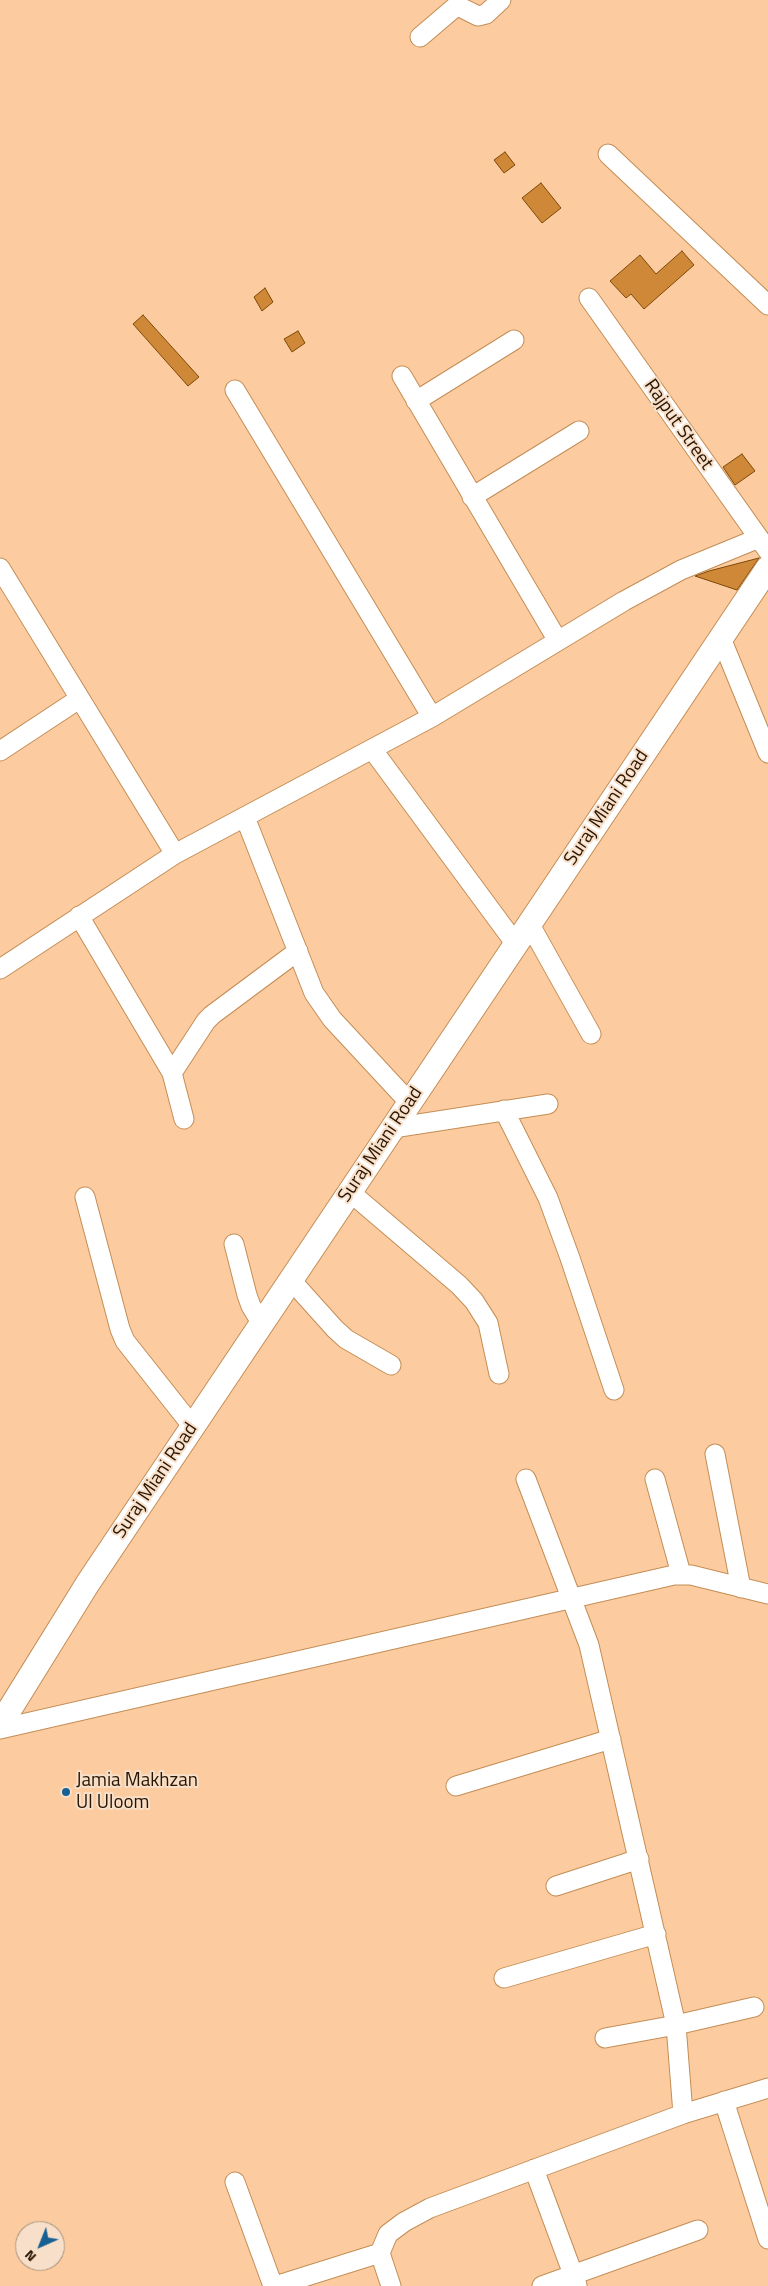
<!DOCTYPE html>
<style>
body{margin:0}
#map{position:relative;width:768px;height:2286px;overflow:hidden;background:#fccca0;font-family:"Titillium Web",sans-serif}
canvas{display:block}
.north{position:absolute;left:15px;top:2221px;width:50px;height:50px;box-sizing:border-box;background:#f7dfc9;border:1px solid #a58e79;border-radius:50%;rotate:224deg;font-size:14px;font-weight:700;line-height:20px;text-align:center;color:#291400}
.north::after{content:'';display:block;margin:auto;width:18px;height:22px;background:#166094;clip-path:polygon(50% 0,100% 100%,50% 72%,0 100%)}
</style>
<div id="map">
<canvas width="768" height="2286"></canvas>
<div class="north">N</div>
</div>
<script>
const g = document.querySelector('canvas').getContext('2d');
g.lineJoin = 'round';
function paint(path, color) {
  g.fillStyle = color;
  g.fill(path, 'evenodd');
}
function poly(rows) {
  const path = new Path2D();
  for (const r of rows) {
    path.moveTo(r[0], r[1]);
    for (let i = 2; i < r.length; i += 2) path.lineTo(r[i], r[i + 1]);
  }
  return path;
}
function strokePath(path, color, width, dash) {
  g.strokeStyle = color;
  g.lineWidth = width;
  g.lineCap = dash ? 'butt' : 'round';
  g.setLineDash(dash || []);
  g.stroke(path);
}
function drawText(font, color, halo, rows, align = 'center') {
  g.font = font + ' "Titillium Web",sans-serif';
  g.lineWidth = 4;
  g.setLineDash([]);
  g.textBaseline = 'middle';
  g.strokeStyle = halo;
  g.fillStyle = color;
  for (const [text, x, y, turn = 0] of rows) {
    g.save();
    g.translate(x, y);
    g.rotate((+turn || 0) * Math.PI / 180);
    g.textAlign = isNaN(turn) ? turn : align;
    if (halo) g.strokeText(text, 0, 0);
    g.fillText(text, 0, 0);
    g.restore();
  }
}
const building = poly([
 [505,152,515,165,504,173,494,160,505,152],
 [541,183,561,208,542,223,522,198,541,183],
 [682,251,694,265,644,309,631,294,626,298,610,281,640,255,656,274,682,251],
 [265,288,273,302,262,311,254,297,265,288],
 [143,315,199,377,188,386,133,324,143,315],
 [298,331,305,343,292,352,284,339,298,331],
 [742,454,755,471,735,485,723,467,742,454],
 [759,558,737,590,695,576,709,571,759,558]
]);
paint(building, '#cf8738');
strokePath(building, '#7c4907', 1);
const minor = poly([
 [420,37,454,8,460,7,478,16,486,14,501,0],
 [608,154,768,305],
 [589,298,768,551],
 [402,376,558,641],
 [235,390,432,717],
 [416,401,514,340],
 [472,497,579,431],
 [0,568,175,854],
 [721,638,768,753],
 [372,749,515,943],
 [0,751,79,699],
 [245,817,314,993,332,1019,409,1102],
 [79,916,172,1073,184,1119],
 [529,923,591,1034],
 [0,969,175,854,432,717,624,601,681,570,759,538],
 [172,1073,206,1021,212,1015,298,951],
 [504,1110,548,1198,570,1258,614,1390],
 [393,1128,548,1104],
 [350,1192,459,1285,474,1301,488,1323,499,1374],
 [85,1197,120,1329,125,1341,193,1427],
 [234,1244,247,1295,251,1306,262,1324],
 [291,1280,335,1329,346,1339,391,1365],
 [715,1454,741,1588],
 [526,1479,589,1645,676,2025,683,2114],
 [655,1479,681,1574],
 [0,1729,674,1575,691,1575,768,1594],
 [456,1786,611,1739],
 [556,1886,639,1859],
 [504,1978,656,1934],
 [605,2038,676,2025,754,2007],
 [724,2101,768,2239],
 [534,2169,577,2285],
 [235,2182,273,2286],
 [275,2286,380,2253],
 [391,2286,380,2253,388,2234,404,2222,430,2208,683,2114,768,2088],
 [542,2286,698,2230]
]);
const tertiary = poly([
 [0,1725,88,1583,768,568]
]);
strokePath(minor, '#c48d55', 21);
strokePath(tertiary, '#c48d55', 26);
strokePath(minor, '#fff', 19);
strokePath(tertiary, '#fff', 24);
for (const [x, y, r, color] of [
 [66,1792,5,"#166094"]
]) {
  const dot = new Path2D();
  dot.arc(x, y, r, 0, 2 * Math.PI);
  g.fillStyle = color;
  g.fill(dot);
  strokePath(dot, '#f7dfc9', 2);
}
drawText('19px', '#291400', '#f7dfc9', [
 ["Rajput Street",678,425,55],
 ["Suraj Miani Road",607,808,-56],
 ["Suraj Miani Road",381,1145,-56],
 ["Suraj Miani Road",156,1481,-56]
]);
drawText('19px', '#291400', '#f7dfc9', [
 ["Jamia Makhzan",76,1781],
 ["Ul Uloom",76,1803]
], 'left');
</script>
